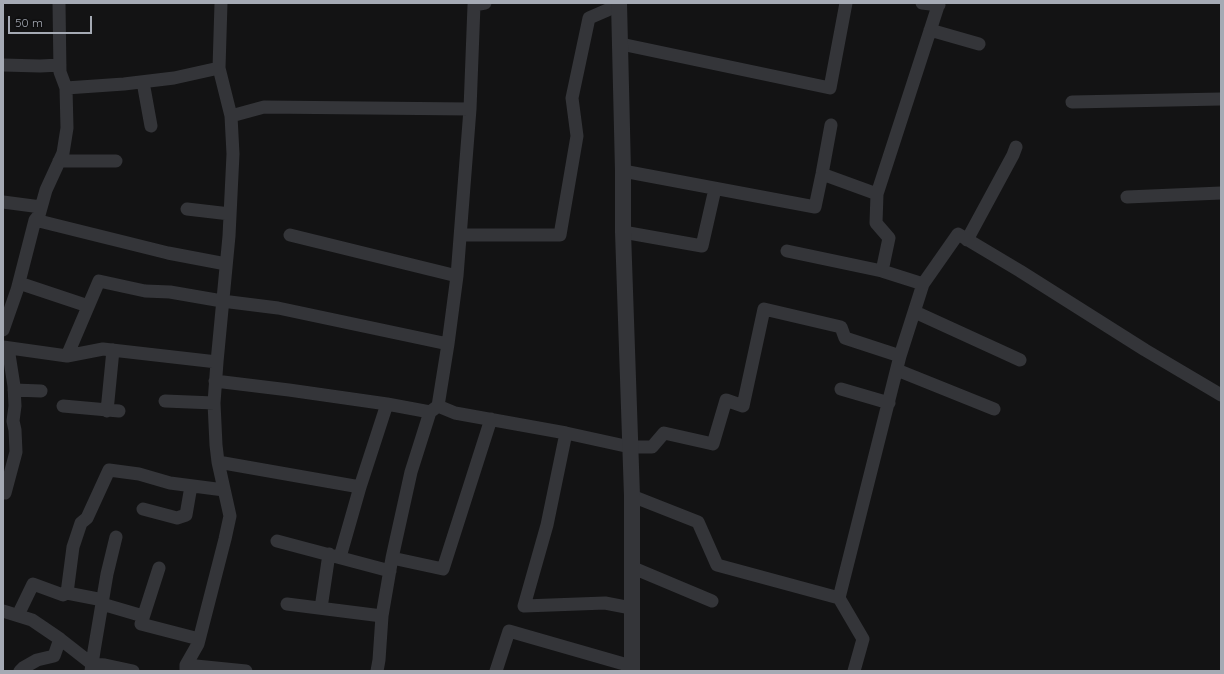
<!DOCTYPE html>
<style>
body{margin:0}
#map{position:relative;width:1224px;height:674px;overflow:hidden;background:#131314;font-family:Quicksand,sans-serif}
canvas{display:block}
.frame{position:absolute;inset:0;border:4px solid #a5aab4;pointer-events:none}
.scale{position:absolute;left:8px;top:16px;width:84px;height:18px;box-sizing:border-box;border:2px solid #a5aab4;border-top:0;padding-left:5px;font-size:12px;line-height:14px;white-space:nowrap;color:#a5aab4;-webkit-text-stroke:3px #0e0e0f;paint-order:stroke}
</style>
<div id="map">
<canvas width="1224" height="674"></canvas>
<div class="frame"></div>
<div class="scale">50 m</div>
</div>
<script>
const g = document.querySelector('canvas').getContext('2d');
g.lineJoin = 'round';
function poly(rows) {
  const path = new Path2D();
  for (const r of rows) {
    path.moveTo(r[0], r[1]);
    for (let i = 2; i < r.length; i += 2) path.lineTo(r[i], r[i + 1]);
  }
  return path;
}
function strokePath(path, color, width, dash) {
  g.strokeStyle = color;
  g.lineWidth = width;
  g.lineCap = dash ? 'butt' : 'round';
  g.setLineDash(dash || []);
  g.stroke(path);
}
strokePath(poly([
 [922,3,939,5],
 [930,30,979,44],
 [621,44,830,88,846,3],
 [3,65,40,66,60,65],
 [143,82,151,126],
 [66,88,124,84,174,78,219,68],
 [1072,102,1221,99],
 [231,116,264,107,470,109],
 [59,161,116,161],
 [623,171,815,207,822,174,831,125],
 [822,174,877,194,876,223,889,238,882,271],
 [877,194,939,3],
 [1127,197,1221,193],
 [3,202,41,207],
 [187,209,230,214],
 [35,220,168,253,226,264],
 [623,232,702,246,715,189],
 [290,235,457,276],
 [461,235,560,235,577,136,572,98,589,18,619,5],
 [967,240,1013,155,1016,147],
 [787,251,882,271,923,284],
 [19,283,88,306],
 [915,312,1020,360],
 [3,330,17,290,35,220,39,215,46,190,63,153,67,128,66,88,60,72,59,3],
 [3,347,67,356,103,349,217,362],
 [67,356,99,281,145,291,170,292,222,301,278,308,448,344],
 [897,370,994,409],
 [215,381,289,390,387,404],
 [841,389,889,403],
 [14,390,41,391],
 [165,401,214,403],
 [63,406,119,411],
 [438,406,455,413,566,433,630,447,652,447,664,433,713,444,726,400,743,406,764,309,841,327,845,338,900,356],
 [107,411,113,350],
 [566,433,547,525,524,606,605,603,631,608],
 [218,462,360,487],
 [5,493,16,452,15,430,13,421,15,406,14,386,8,348],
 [632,496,698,522,717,565,839,598,863,639,854,671],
 [143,509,177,518,186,515,191,486],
 [277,541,390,571],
 [340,557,360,487,387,404,430,412],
 [392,558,443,569,491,419],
 [631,567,712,601],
 [159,568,141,624,199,639],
 [67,593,73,547,81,523,87,518,109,470,139,474,170,483,224,490],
 [839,598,900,356,923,284,958,234,1020,271,1145,350,1221,395],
 [102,604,143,616],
 [287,604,382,616],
 [321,608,329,554],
 [3,611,32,620,60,639,92,664,105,665,133,671],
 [18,615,33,584,63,595,67,593,103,600],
 [186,665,246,671],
 [20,671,23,668,37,660,54,656,60,639],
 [91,671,94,651,107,574,116,537],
 [186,671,186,665,198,644,225,539,230,516,218,462,216,445,214,403,217,362,229,236,233,154,231,116,219,68,221,3],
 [377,671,379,660,382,616,392,558,411,472,430,412,438,406,448,344,457,276,470,109,474,5,485,3],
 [496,671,509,631,631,666]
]), '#343539', 13);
strokePath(poly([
 [619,3,623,171,623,232,632,496,632,671]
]), '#343539', 16);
</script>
